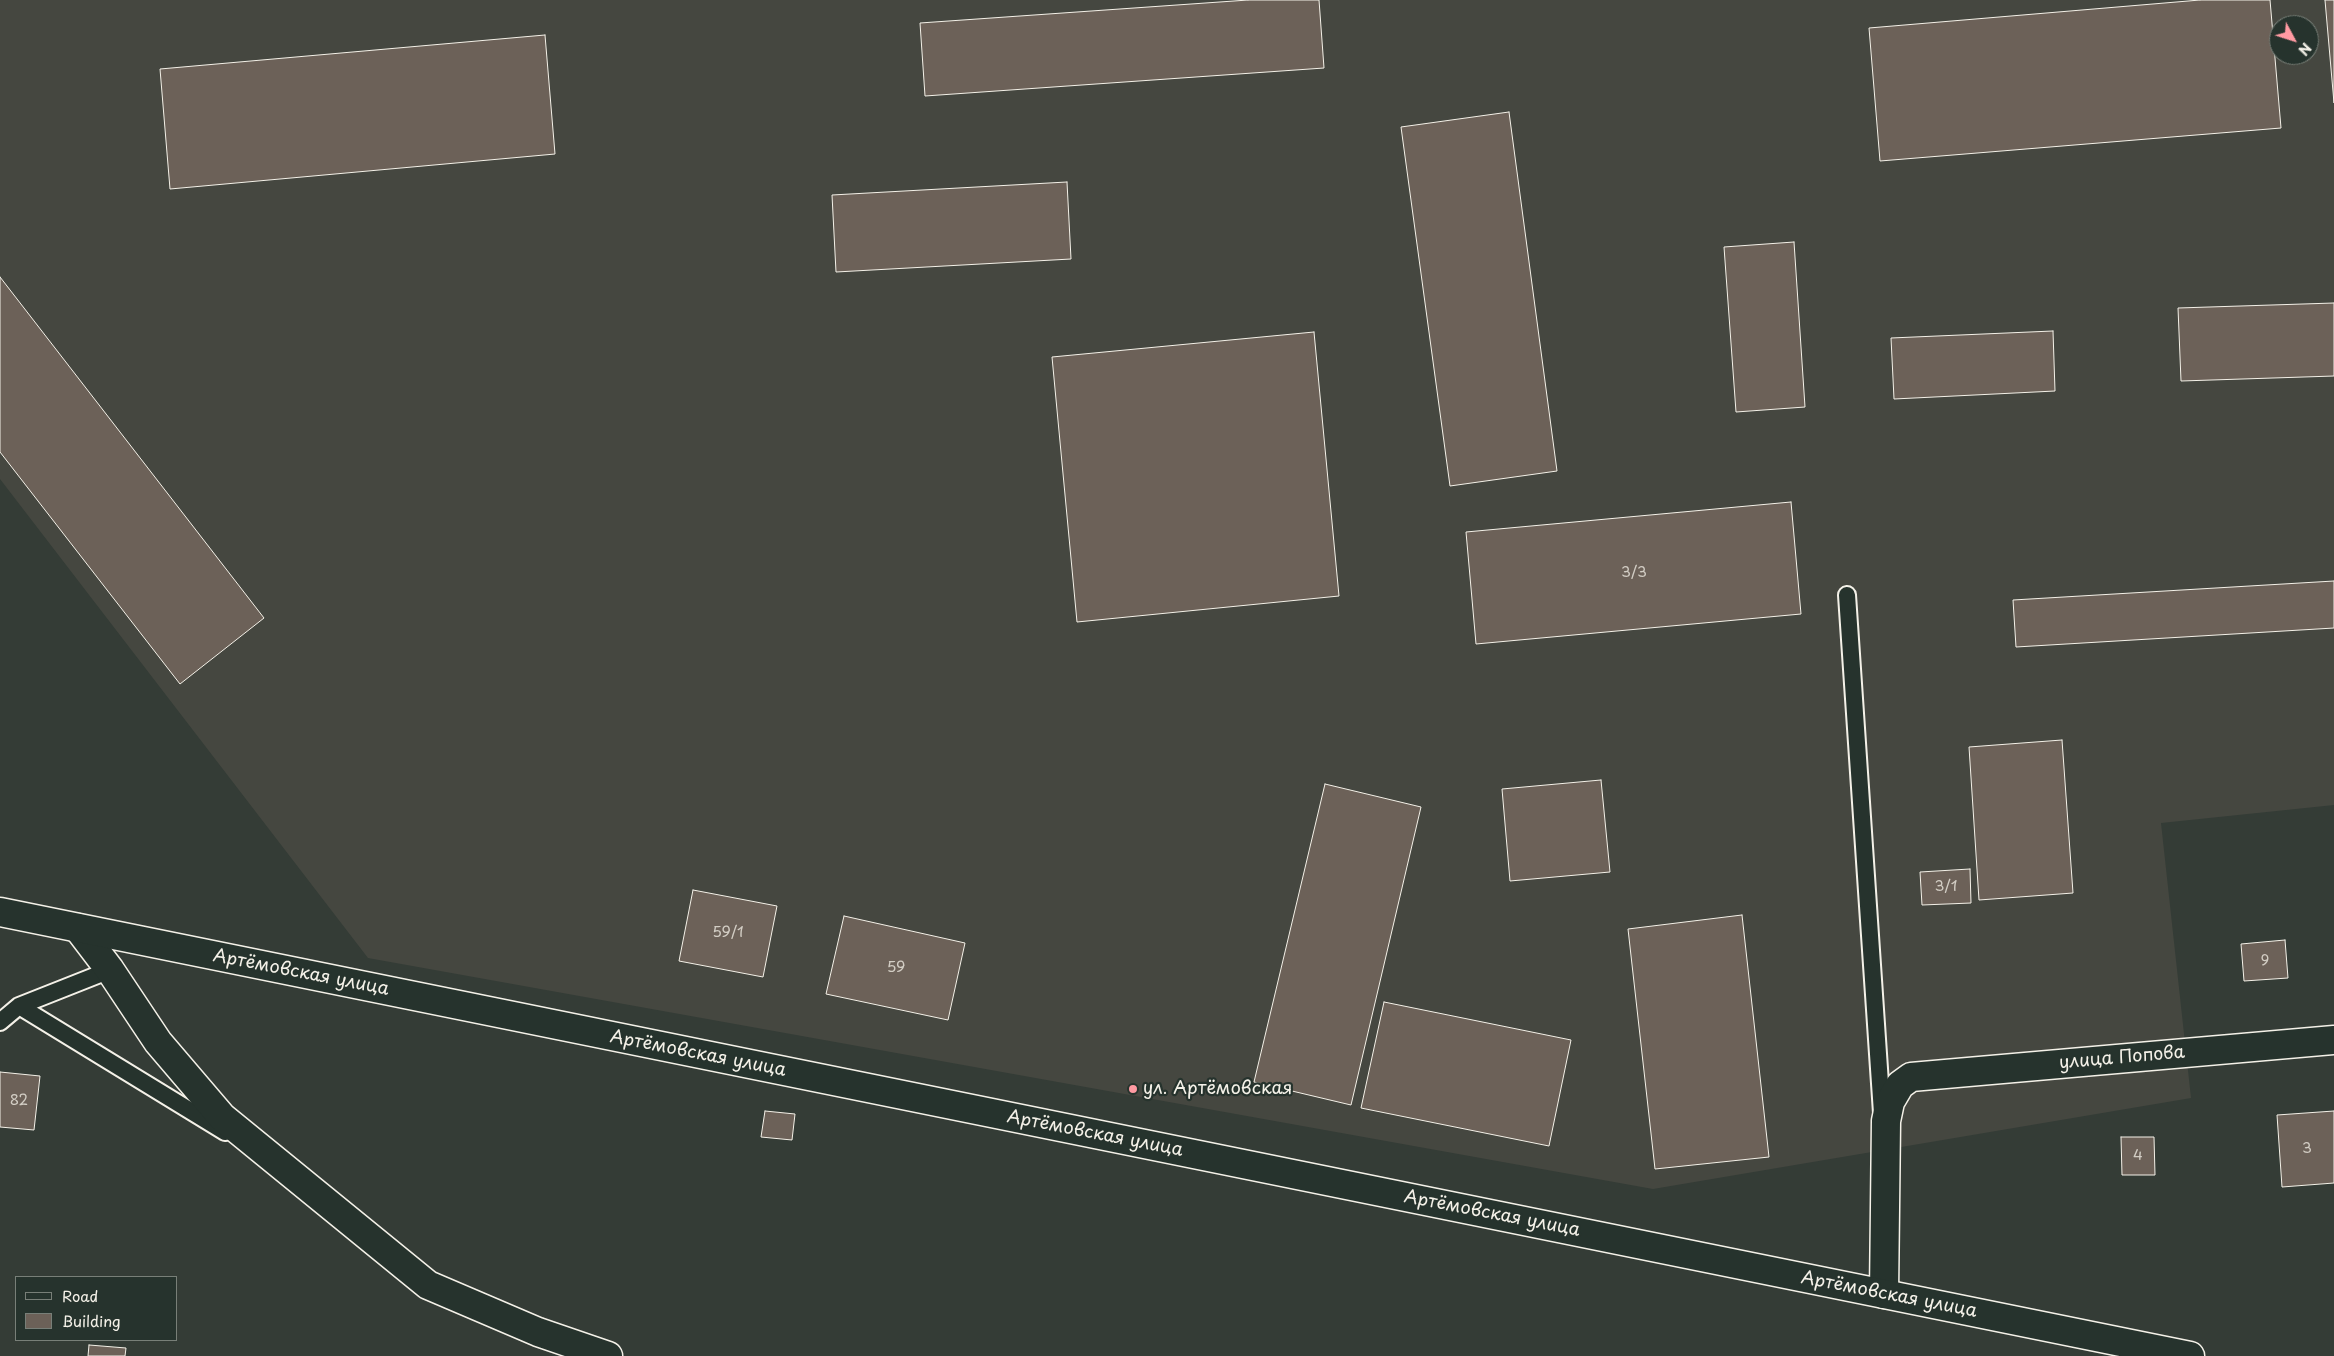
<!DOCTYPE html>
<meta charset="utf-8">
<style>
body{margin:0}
#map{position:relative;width:2334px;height:1356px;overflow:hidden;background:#343c36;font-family:"Playpen Sans",sans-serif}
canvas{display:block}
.legend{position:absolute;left:15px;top:1276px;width:162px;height:65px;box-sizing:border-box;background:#26332d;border:1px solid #787f78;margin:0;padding:6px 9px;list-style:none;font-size:15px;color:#f4f1e8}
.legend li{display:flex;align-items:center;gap:10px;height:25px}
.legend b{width:25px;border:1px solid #787f78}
.north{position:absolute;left:2269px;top:15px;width:50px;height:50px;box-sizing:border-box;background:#26332d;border:1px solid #787f78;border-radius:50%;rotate:130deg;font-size:14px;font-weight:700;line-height:20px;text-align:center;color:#f4f1e8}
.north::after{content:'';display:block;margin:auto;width:18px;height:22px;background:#ff9aa2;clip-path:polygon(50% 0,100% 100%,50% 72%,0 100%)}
</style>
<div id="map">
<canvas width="2334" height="1356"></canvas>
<ul class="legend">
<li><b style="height:6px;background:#26332d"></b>Road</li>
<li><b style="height:14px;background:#6c6158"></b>Building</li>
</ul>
<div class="north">N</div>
</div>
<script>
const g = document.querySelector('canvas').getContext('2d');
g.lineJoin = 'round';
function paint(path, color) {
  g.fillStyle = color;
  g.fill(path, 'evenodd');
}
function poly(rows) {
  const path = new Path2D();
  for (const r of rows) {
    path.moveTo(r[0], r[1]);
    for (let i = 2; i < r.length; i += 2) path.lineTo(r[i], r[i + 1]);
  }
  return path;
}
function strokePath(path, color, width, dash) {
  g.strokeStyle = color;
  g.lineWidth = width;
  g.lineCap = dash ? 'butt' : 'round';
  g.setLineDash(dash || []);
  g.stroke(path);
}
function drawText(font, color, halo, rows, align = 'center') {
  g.font = font + ' "Playpen Sans",sans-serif';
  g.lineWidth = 4.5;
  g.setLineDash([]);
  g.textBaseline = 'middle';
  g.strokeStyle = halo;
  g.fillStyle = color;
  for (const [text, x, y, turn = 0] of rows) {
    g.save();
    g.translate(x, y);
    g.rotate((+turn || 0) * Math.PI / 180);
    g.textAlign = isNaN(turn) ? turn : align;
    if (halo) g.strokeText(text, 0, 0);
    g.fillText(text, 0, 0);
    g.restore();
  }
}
paint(poly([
 [0,0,2334,0,2334,805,2161,823,2191,1098,1653,1189,368,958,0,479],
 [2279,25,2309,25,2309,55,2279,55]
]), '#454740');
const building = poly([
 [1248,0,1319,0,1324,68,925,96,920,23,1248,0],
 [2200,0,2270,0,2281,128,1880,161,1869,28,2200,0],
 [2325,0,2334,0,2334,103,2325,0],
 [545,35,555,154,170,189,160,69,545,35],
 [1509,112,1557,471,1450,486,1401,127,1509,112],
 [1067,182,1071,259,836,272,832,195,1067,182],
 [1794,242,1805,407,1736,412,1724,247,1794,242],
 [0,277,264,618,180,684,0,452,0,277],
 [2334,303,2334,376,2181,381,2178,308,2334,303],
 [2053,331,2055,391,1894,399,1891,338,2053,331],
 [1314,332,1339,596,1077,622,1052,357,1314,332],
 [1791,502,1801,614,1476,644,1466,532,1791,502],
 [2334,581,2334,628,2016,647,2013,600,2334,581],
 [2062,740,2073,893,1979,900,1969,747,2062,740],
 [1601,780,1610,872,1510,881,1502,789,1601,780],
 [1325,784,1421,807,1351,1105,1254,1082,1325,784],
 [1970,869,1971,903,1922,905,1920,872,1970,869],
 [693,890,777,906,763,977,679,961,693,890],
 [1742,915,1769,1157,1655,1169,1628,929,1742,915],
 [844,916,965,943,948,1020,826,994,844,916],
 [2285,940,2288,978,2244,981,2241,944,2285,940],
 [1384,1002,1571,1040,1549,1146,1361,1108,1384,1002],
 [0,1072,40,1076,34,1130,0,1127,0,1072],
 [765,1111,795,1114,792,1140,761,1137,765,1111],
 [2334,1111,2334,1183,2282,1187,2277,1115,2334,1111],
 [2121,1137,2154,1137,2155,1175,2122,1175,2121,1137],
 [89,1345,126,1348,125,1356,88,1356,89,1345]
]);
paint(building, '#6c6158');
strokePath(building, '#f4f1e8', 1);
const lane = poly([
 [1847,595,1882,1113],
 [19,1006,225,1132],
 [0,1022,19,1006,110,970]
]);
const street = poly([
 [78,928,110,970,158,1042,222,1117,428,1285,538,1332,608,1356],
 [1884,1294,1886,1121,1890,1102,1900,1085,1911,1077,2334,1040]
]);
const secondary = poly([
 [0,912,2190,1356]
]);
strokePath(lane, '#f4f1e8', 20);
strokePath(street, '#f4f1e8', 31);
strokePath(secondary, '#f4f1e8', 31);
strokePath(lane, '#26332d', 16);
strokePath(street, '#26332d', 28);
strokePath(secondary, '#26332d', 28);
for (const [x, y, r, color] of [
 [1133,1089,5,"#ff9aa2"]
]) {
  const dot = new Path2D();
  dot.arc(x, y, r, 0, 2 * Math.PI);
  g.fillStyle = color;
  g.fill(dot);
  strokePath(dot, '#26332d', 2);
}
drawText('15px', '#d2cdc4', null, [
 ["3/3",1634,573],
 ["3/1",1946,887],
 ["59/1",728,933],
 ["9",2265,961],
 ["59",896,968],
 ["82",19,1101],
 ["3",2307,1149],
 ["4",2138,1156]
]);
drawText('18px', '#f4f1e8', '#26332d', [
 ["Артёмовская улица",301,973,11],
 ["Артёмовская улица",698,1054,11],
 ["улица Попова",2122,1058,-5],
 ["Артёмовская улица",1095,1134,11],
 ["Артёмовская улица",1492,1214,11],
 ["Артёмовская улица",1889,1295,11]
]);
drawText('18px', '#f4f1e8', '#26332d', [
 ["ул. Артёмовская",1143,1089]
], 'left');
</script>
